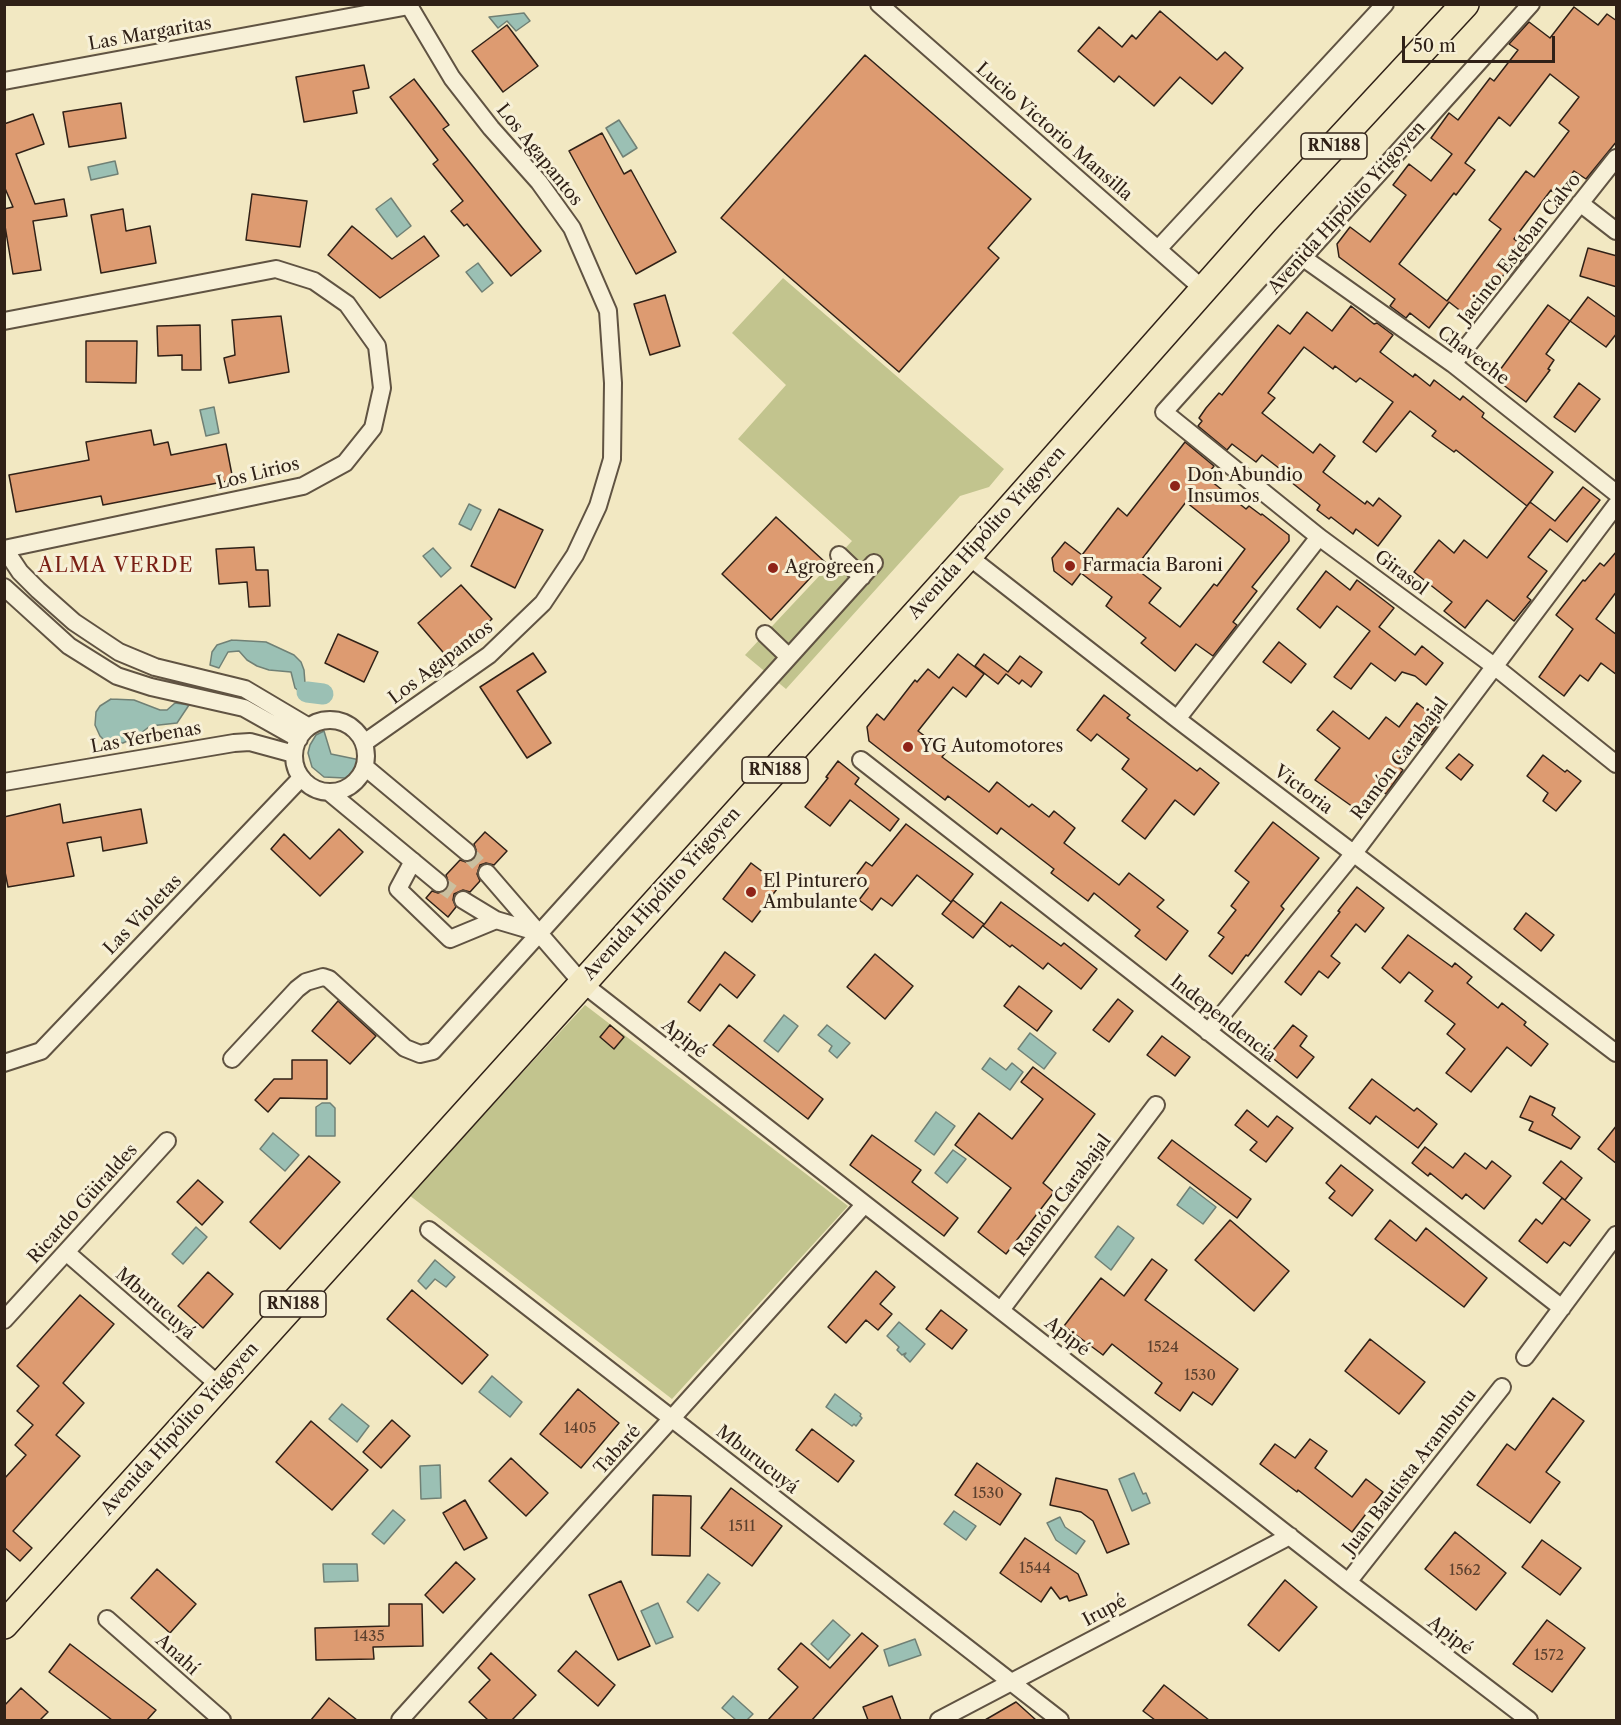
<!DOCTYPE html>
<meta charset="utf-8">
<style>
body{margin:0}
#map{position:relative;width:1621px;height:1725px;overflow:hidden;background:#f2e8c2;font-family:"Libre Caslon Text",serif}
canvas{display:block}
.frame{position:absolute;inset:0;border:6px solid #302117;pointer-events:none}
.scale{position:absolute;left:1402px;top:36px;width:153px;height:27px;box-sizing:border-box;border:3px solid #302117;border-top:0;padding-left:8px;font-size:18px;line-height:21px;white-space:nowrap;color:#302117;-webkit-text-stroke:4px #f7f0d7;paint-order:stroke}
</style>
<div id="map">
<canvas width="1621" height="1725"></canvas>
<div class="frame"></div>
<div class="scale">50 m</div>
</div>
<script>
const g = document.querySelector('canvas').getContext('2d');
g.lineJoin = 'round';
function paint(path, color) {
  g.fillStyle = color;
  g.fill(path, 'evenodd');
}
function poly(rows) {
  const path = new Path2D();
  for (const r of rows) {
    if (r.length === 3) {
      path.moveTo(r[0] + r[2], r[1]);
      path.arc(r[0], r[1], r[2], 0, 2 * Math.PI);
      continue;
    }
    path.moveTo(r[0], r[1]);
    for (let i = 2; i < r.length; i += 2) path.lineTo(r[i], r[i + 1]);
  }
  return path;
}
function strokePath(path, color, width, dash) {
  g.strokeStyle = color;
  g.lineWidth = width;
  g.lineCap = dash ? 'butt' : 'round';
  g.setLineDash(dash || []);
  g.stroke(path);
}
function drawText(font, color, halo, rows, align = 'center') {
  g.font = font + ' "Libre Caslon Text",serif';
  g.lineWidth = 6;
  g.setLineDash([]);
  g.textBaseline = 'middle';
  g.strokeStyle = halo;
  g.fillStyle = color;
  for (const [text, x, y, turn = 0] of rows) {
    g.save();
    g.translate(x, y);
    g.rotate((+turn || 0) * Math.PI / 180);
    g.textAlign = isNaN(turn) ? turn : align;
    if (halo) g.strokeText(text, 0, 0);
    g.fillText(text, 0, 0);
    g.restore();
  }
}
paint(poly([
 [783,278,1004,469,989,487,960,496,786,689,745,655,852,541,738,439,786,385,732,333],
 [585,1005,848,1206,672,1399,409,1195]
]), '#c2c48e');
const water = poly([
 [524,13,530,21,516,31,507,21,498,28,489,17,524,13],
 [619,120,637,148,623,157,606,128,619,120],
 [115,161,118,174,91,180,88,167,115,161],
 [391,198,411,226,397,237,376,209,391,198],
 [478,263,493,283,482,292,466,272,478,263],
 [214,407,219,433,206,436,200,410,214,407],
 [469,504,481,510,471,530,459,524,469,504],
 [433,548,451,568,441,577,423,556,433,548],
 [232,640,266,642,294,655,301,662,304,670,305,683,310,687,304,695,295,688,291,672,269,670,257,666,247,660,239,651,228,652,219,668,210,665,212,652,217,645,232,640],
 [111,699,134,700,160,710,167,710,175,703,189,705,177,723,150,726,136,737,123,743,114,743,105,741,100,736,95,725,96,712,100,706,111,699],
 [324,731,331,754,360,760,354,771,345,778,324,777,312,767,308,753,310,745,316,735,324,731],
 [784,1015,798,1026,778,1052,764,1041,784,1015],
 [827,1025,850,1043,837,1058,829,1051,832,1046,818,1035,827,1025],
 [1030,1033,1056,1053,1044,1069,1018,1049,1030,1033],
 [990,1058,1006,1070,1012,1063,1023,1072,1010,1090,982,1069,990,1058],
 [322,1103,330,1103,335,1108,335,1136,316,1136,316,1107,322,1103],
 [936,1112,955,1126,934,1155,915,1141,936,1112],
 [273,1133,299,1155,285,1171,260,1149,273,1133],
 [953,1150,966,1159,947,1183,935,1173,953,1150],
 [1190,1187,1216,1207,1203,1224,1177,1205,1190,1187],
 [1118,1226,1134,1238,1111,1270,1095,1257,1118,1226],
 [196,1227,207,1237,183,1264,172,1254,196,1227],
 [435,1260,455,1277,446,1287,435,1279,426,1289,418,1281,435,1260],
 [899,1322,925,1344,910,1362,904,1356,906,1353,902,1355,897,1350,899,1347,887,1336,899,1322],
 [492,1376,522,1402,510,1417,479,1392,492,1376],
 [835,1394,861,1414,860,1416,862,1418,856,1426,854,1424,852,1426,826,1407,835,1394],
 [342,1404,369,1426,357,1442,329,1419,342,1404],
 [440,1465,441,1498,421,1499,420,1466,440,1465],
 [1134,1473,1143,1494,1146,1493,1150,1503,1132,1511,1119,1479,1134,1473],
 [393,1510,405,1520,384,1544,372,1534,393,1510],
 [954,1511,976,1526,966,1540,944,1524,954,1511],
 [1060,1517,1065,1527,1085,1541,1076,1554,1056,1540,1047,1523,1060,1517],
 [323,1564,357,1564,358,1581,324,1582,323,1564],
 [708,1574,720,1583,698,1611,687,1602,708,1574],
 [658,1603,673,1637,656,1644,641,1611,658,1603],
 [833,1620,850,1635,828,1660,811,1644,833,1620],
 [915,1639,921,1655,889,1666,884,1650,915,1639],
 [733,1696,753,1714,747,1720,736,1720,722,1708,733,1696]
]);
paint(water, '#9bc0b4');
strokePath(water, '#708075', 1.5);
strokePath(poly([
 [307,692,323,694]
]), '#9bc0b4', 21);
const building = poly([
 [1574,7,1598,25,1607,14,1617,21,1617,141,1586,179,1574,171,1556,194,1551,190,1514,239,1529,251,1509,276,1505,273,1471,319,1449,302,1429,328,1410,313,1406,318,1390,306,1395,299,1339,257,1337,244,1350,227,1370,242,1406,195,1393,185,1409,164,1431,181,1452,154,1431,138,1449,113,1458,120,1490,78,1494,81,1518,50,1509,44,1529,22,1550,38,1574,7],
 [1550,74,1579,97,1559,123,1569,131,1534,177,1526,171,1489,220,1501,229,1447,301,1399,264,1454,193,1456,195,1475,170,1465,163,1499,117,1510,126,1550,74],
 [1160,11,1217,60,1225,52,1243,68,1212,104,1180,77,1154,106,1119,76,1114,82,1078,51,1099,27,1122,47,1132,35,1136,39,1160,11],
 [507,25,538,66,503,92,472,51,507,25],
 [865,55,1031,199,988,248,999,258,899,372,721,218,865,55],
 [364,65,369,88,353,91,357,113,304,122,296,77,364,65],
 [414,79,449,125,443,129,541,251,511,276,467,224,464,226,451,211,463,201,433,164,438,160,390,97,414,79],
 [121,103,126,138,69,147,63,112,121,103],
 [33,114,44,144,16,154,35,204,64,199,67,216,33,221,41,270,13,274,4,220,4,209,13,207,4,186,4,124,33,114],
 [602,133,624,174,631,170,676,252,636,274,569,151,602,133],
 [252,194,307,201,300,247,246,240,252,194],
 [123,209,126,231,150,226,156,263,101,273,91,215,123,209],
 [352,226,392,259,424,236,439,256,380,298,328,255,352,226],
 [1588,248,1617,256,1617,287,1580,276,1588,248],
 [665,295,680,346,650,355,634,304,665,295],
 [1588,297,1617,318,1617,333,1606,347,1570,321,1588,297],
 [1548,305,1570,321,1546,354,1554,360,1548,369,1550,370,1526,402,1494,378,1548,305],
 [1351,306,1374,324,1377,323,1393,335,1380,352,1413,377,1415,374,1430,386,1434,380,1460,400,1463,396,1484,413,1482,417,1553,472,1527,506,1456,450,1454,452,1432,436,1436,431,1410,411,1376,452,1363,442,1393,402,1360,378,1356,382,1335,366,1333,369,1304,347,1268,393,1275,398,1262,413,1313,453,1320,444,1335,456,1323,472,1365,504,1367,501,1373,506,1379,498,1401,516,1378,546,1356,529,1353,534,1331,517,1329,519,1317,510,1320,505,1291,482,1293,479,1262,455,1256,462,1232,444,1227,450,1198,426,1202,421,1199,418,1206,408,1219,393,1222,395,1278,325,1290,334,1307,312,1332,331,1351,306],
 [281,316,289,372,229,383,224,358,235,355,232,320,281,316],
 [200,325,201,370,182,370,182,355,158,356,157,326,200,325],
 [86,341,137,341,136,383,86,382,86,341],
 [1579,383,1600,399,1575,432,1554,417,1579,383],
 [151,430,154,445,168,442,171,455,226,444,233,480,103,505,101,496,16,512,9,475,89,460,86,442,151,430],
 [1185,442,1214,466,1206,477,1246,509,1249,506,1261,515,1262,514,1289,535,1289,541,1252,587,1257,591,1233,622,1237,625,1213,656,1196,644,1175,671,1141,643,1146,638,1106,606,1112,597,1081,573,1072,585,1054,571,1052,558,1065,542,1082,555,1118,508,1127,516,1185,442],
 [1186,502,1245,549,1217,586,1214,584,1180,627,1149,603,1161,588,1135,568,1186,502],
 [1583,487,1600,500,1567,542,1550,529,1528,557,1547,571,1527,597,1531,600,1514,621,1487,600,1465,628,1444,611,1452,602,1414,572,1439,540,1454,553,1464,540,1487,558,1530,502,1555,521,1583,487],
 [499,509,543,530,515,588,471,566,499,509],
 [776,517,825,562,771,620,722,574,776,517],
 [254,547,256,570,268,570,270,606,249,607,247,582,219,584,216,549,254,547],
 [1617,551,1617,591,1596,619,1617,635,1617,675,1601,663,1588,681,1580,675,1564,696,1539,677,1573,629,1556,615,1583,580,1585,581,1600,563,1604,566,1617,551],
 [1326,571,1350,590,1357,580,1381,598,1394,608,1379,627,1415,655,1422,646,1443,663,1426,685,1415,676,1402,672,1395,681,1371,663,1351,689,1334,677,1370,631,1337,606,1320,628,1297,609,1326,571],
 [461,585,492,619,448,658,418,623,461,585],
 [338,634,378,652,364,682,325,663,338,634],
 [1279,642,1306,664,1291,683,1263,662,1279,642],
 [533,653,546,672,517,691,551,743,527,758,480,687,533,653],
 [958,654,984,674,966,697,953,687,918,731,946,752,942,757,989,792,997,782,1029,807,1032,804,1049,817,1054,811,1075,828,1064,843,1119,885,1129,873,1164,900,1157,907,1188,931,1166,960,1135,936,1140,930,1094,893,1088,901,1051,873,1054,869,1001,828,997,834,948,796,945,800,869,741,867,727,877,714,884,720,915,680,917,682,928,669,939,678,958,654],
 [984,654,1008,672,1020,656,1042,672,1031,687,1022,680,1019,684,1006,674,998,684,975,666,984,654],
 [1104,695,1130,715,1127,718,1197,771,1200,768,1219,783,1194,815,1175,800,1145,839,1122,821,1147,789,1122,769,1129,759,1097,734,1091,741,1077,730,1104,695],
 [1417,703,1440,721,1422,745,1414,739,1395,764,1403,770,1386,794,1379,788,1360,812,1315,780,1340,748,1317,730,1333,711,1369,739,1386,717,1399,727,1417,703],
 [1459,754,1473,765,1461,780,1446,768,1459,754],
 [1543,755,1565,772,1567,770,1581,781,1556,811,1543,801,1548,793,1527,776,1543,755],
 [838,761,859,778,855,784,899,819,890,831,850,800,830,826,805,807,828,778,826,777,838,761],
 [60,804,63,823,141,809,147,843,103,851,101,837,67,843,74,876,8,887,4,867,4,817,60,804],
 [1273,822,1319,858,1281,906,1284,909,1248,956,1246,955,1232,974,1209,956,1224,937,1218,933,1236,910,1231,906,1249,882,1235,871,1273,822],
 [906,824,973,874,951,902,917,875,892,906,881,898,872,910,859,900,868,888,854,878,866,862,872,866,906,824],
 [339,829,363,852,320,896,271,849,284,834,310,859,339,829],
 [485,832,507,851,494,865,486,863,480,865,477,874,480,881,470,892,463,890,454,894,453,900,456,907,448,917,426,898,432,891,438,893,447,890,449,884,446,875,460,860,466,862,475,859,477,853,474,844,485,832],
 [751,863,780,885,752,922,723,899,751,863],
 [1357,887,1384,908,1365,932,1356,924,1331,956,1340,963,1328,978,1319,971,1301,995,1285,982,1340,912,1338,911,1357,887],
 [953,900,984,924,973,938,942,914,953,900],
 [1001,902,1061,946,1064,943,1097,969,1081,989,1048,963,1043,969,1012,945,1010,947,983,926,1001,902],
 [1526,913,1554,935,1541,951,1514,929,1526,913],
 [1408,935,1452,967,1455,963,1472,977,1467,983,1498,1008,1502,1003,1526,1022,1524,1025,1548,1044,1531,1066,1507,1047,1471,1092,1446,1073,1465,1049,1447,1034,1455,1024,1425,1001,1433,991,1409,972,1400,983,1382,968,1408,935],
 [725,952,755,975,737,998,720,984,700,1011,688,1002,725,952],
 [875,954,913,986,885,1019,847,987,875,954],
 [1019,986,1052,1011,1037,1031,1004,1006,1019,986],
 [1118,999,1133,1011,1109,1042,1093,1030,1118,999],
 [338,1001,376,1036,350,1064,312,1031,338,1001],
 [610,1025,624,1037,614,1049,600,1037,610,1025],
 [729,1025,823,1099,808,1119,713,1045,729,1025],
 [1293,1025,1307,1036,1300,1046,1314,1057,1297,1078,1269,1055,1293,1025],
 [1162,1036,1190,1057,1175,1076,1147,1055,1162,1036],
 [292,1060,327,1060,327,1099,280,1098,268,1112,255,1100,274,1079,292,1079,292,1060],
 [1033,1067,1095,1114,1043,1183,1054,1192,1006,1254,978,1232,1011,1188,955,1145,979,1113,1012,1139,1043,1099,1021,1082,1033,1067],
 [1372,1079,1414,1111,1417,1108,1437,1124,1418,1148,1376,1116,1370,1124,1349,1108,1372,1079],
 [1530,1096,1555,1108,1552,1115,1580,1137,1571,1149,1529,1130,1533,1122,1520,1117,1530,1096],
 [1247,1110,1268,1127,1277,1116,1293,1128,1266,1162,1250,1150,1257,1142,1235,1125,1247,1110],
 [1617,1125,1617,1164,1598,1149,1617,1125],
 [872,1135,921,1170,912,1182,958,1218,944,1236,850,1165,872,1135],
 [1172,1140,1251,1199,1237,1218,1158,1158,1172,1140],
 [1425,1147,1453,1168,1465,1153,1486,1169,1492,1161,1511,1176,1484,1209,1466,1194,1462,1199,1430,1173,1428,1176,1412,1163,1425,1147],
 [309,1156,340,1182,280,1249,250,1222,309,1156],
 [1561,1161,1582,1178,1565,1200,1543,1183,1561,1161],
 [1341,1165,1373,1190,1352,1216,1329,1198,1335,1191,1326,1183,1341,1165],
 [198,1180,223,1202,202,1225,177,1202,198,1180],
 [1562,1198,1590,1220,1570,1246,1564,1242,1547,1263,1519,1241,1536,1219,1542,1224,1562,1198],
 [1230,1220,1289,1271,1254,1311,1195,1260,1230,1220],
 [1390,1220,1416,1241,1426,1228,1487,1278,1464,1307,1375,1239,1390,1220],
 [1152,1259,1167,1270,1145,1300,1238,1369,1212,1405,1193,1392,1180,1411,1155,1393,1162,1383,1112,1344,1103,1355,1064,1326,1101,1278,1124,1296,1152,1259],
 [876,1271,895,1287,880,1304,892,1314,878,1330,866,1320,846,1343,828,1327,876,1271],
 [208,1272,233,1294,203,1328,178,1306,208,1272],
 [412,1290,488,1355,462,1384,387,1319,412,1290],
 [80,1295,114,1324,63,1383,84,1403,56,1435,80,1456,13,1531,32,1548,20,1561,4,1547,4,1479,26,1455,15,1445,33,1425,17,1411,39,1386,17,1366,80,1295],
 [941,1310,967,1330,952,1349,926,1329,941,1310],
 [1370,1339,1425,1382,1399,1414,1345,1371,1370,1339],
 [578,1389,619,1423,581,1468,540,1434,578,1389],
 [1553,1398,1584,1421,1546,1472,1560,1482,1530,1523,1477,1485,1507,1444,1515,1450,1553,1398],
 [392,1420,410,1436,381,1468,363,1452,392,1420],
 [311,1421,368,1470,332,1510,276,1462,311,1421],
 [812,1429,854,1461,838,1482,796,1450,812,1429],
 [1310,1439,1327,1451,1315,1468,1352,1497,1366,1479,1383,1492,1352,1532,1298,1490,1297,1492,1260,1464,1275,1444,1295,1458,1310,1439],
 [511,1458,548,1493,526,1516,489,1481,511,1458],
 [977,1463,1021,1494,1000,1525,955,1495,977,1463],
 [1056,1478,1107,1490,1129,1544,1107,1553,1093,1521,1081,1512,1050,1505,1056,1478],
 [731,1488,782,1526,752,1566,701,1528,731,1488],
 [653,1495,691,1496,690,1556,652,1555,653,1495],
 [465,1500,487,1538,464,1550,443,1513,465,1500],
 [1455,1532,1506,1573,1476,1610,1425,1569,1455,1532],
 [1025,1538,1078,1574,1087,1595,1069,1601,1067,1596,1060,1599,1051,1587,1041,1602,1000,1573,1025,1538],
 [1542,1540,1581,1568,1560,1595,1522,1567,1542,1540],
 [456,1562,475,1579,443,1613,425,1595,456,1562],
 [157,1569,196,1604,170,1633,131,1598,157,1569],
 [1285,1580,1317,1607,1279,1651,1248,1625,1285,1580],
 [621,1581,650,1646,618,1660,589,1595,621,1581],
 [389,1604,422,1604,423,1646,373,1647,374,1659,316,1660,315,1628,389,1626,389,1604],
 [1547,1620,1585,1648,1552,1692,1513,1664,1547,1620],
 [862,1633,878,1646,812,1720,768,1720,798,1687,778,1669,801,1643,830,1668,862,1633],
 [70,1644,156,1710,147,1720,112,1720,49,1672,70,1644],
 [576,1651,615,1685,598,1706,558,1671,576,1651],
 [491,1653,536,1695,512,1720,488,1720,469,1702,490,1680,478,1668,491,1653],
 [1164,1685,1209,1720,1155,1720,1143,1711,1164,1685],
 [21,1688,48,1712,40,1720,4,1720,4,1706,21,1688],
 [892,1696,901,1720,868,1720,863,1707,892,1696],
 [329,1698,357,1720,311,1720,329,1698],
 [1016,1702,1036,1720,985,1720,1016,1702]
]);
paint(building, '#dd9b71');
strokePath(building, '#302117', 1.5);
strokePath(poly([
 [467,852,487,873],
 [439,883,463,900]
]), '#cbc0a0', 16, [16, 8]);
const minor = poly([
 [879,4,1203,289],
 [1531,4,1164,412,1319,537,1494,666,1616,764],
 [4,81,409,6],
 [1580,203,1616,231],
 [1158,249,1385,4],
 [1302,257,1453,364,1616,493],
 [4,321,276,269,314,281,347,304,377,346,382,388,373,428,345,463,303,486,4,549],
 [1453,364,1616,158],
 [4,548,20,572,38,590,74,622,119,652,155,667,245,689,309,727],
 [839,555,862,577],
 [968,556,1177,719,1616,1053],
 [4,587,69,646,117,676,151,687,244,708,299,739],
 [765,634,789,657],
 [1177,719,1319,537],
 [330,756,36],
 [364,743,489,655,543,603,575,555,598,506,612,459,613,383,608,311,572,228,539,182,491,128,452,78,408,4],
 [861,760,1562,1308],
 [365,767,467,852],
 [4,782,234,743,250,742,294,754],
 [329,792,439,883],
 [413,861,398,889,450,939,496,920],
 [487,873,582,983,1348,1582,1529,1720],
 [463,900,496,920,540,933],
 [1208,1032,1354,853,1616,505],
 [232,1059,297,989,306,982,323,977,329,979,405,1048,420,1054,433,1051,874,563],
 [4,1063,41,1051,301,778],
 [429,1230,1060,1720],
 [66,1252,219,1385],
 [1001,1310,1156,1105],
 [4,1320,167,1141],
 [1525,1357,1616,1235],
 [1348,1582,1502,1387],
 [107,1619,222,1720],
 [400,1720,864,1205],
 [939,1720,1290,1536]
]);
const primary = poly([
 [4,1625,968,556,1265,220,1465,4]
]);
strokePath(minor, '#605342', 20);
strokePath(primary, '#302117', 30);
strokePath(minor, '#f7f0d7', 16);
strokePath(primary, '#f2e8c2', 27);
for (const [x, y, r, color] of [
 [1175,486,6,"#8f2418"],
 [1070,566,6,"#8f2418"],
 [773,568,6,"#8f2418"],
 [908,747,6,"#8f2418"],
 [751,892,6,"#8f2418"]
]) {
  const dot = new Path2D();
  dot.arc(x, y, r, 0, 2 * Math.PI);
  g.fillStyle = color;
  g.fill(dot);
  strokePath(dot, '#f7f0d7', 2);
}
drawText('15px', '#5b402e', null, [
 ["1524",1163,1348],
 ["1530",1200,1376],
 ["1405",580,1429],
 ["1530",988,1494],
 ["1511",742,1527],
 ["1544",1035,1569],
 ["1562",1465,1571],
 ["1435",369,1637],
 ["1572",1549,1656]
]);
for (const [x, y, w] of [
 [1334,146,66],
 [775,770,66],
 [293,1304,66]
]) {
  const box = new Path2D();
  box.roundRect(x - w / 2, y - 13, w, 26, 4.5);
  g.fillStyle = '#f7f0d7';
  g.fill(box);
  strokePath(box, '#302117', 1.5);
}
drawText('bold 16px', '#302117', null, [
 ["RN188",1334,146],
 ["RN188",775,770],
 ["RN188",293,1304]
]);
drawText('18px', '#302117', '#f7f0d7', [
 ["Las Margaritas",150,34,-10],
 ["Lucio Victorio Mansilla",1054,132,41],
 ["Los Agapantos",539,155,51],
 ["Avenida Hipólito Yrigoyen",1347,208,-48],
 ["Jacinto Esteban Calvo",1520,249,-52],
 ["Chaveche",1473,356,37],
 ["Los Lirios",258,474,-14],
 ["Avenida Hipólito Yrigoyen",987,533,-48],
 ["Girasol",1401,573,37],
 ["Los Agapantos",441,663,-37],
 ["Las Yerbenas",146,738,-10],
 ["Ramón Carabajal",1400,759,-53],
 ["Victoria",1303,790,37],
 ["Avenida Hipólito Yrigoyen",662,894,-48],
 ["Las Violetas",143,915,-46],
 ["Independencia",1223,1019,38],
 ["Apipé",684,1039,38],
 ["Ramón Carabajal",1063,1196,-53],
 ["Ricardo Güiraldes",83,1204,-48],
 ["Mburucuyá",155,1304,41],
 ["Apipé",1067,1337,38],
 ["Avenida Hipólito Yrigoyen",180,1429,-48],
 ["Tabaré",618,1450,-48],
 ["Mburucuyá",757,1460,38],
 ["Juan Bautista Aramburu",1410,1472,-52],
 ["Irupé",1105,1611,-28],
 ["Apipé",1450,1636,37],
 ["Anahí",177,1655,42]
]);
drawText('18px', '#302117', '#f7f0d7', [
 ["Don Abundio",1187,476],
 ["Insumos",1187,497],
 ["Farmacia Baroni",1082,566],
 ["Agrogreen",785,568],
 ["YG Automotores",920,747],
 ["El Pinturero",763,882],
 ["Ambulante",763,903]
], 'left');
g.letterSpacing = '1.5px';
drawText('20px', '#7a1f14', '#f7f0d7', [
 ["ALMA VERDE",116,566]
]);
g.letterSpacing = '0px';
</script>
